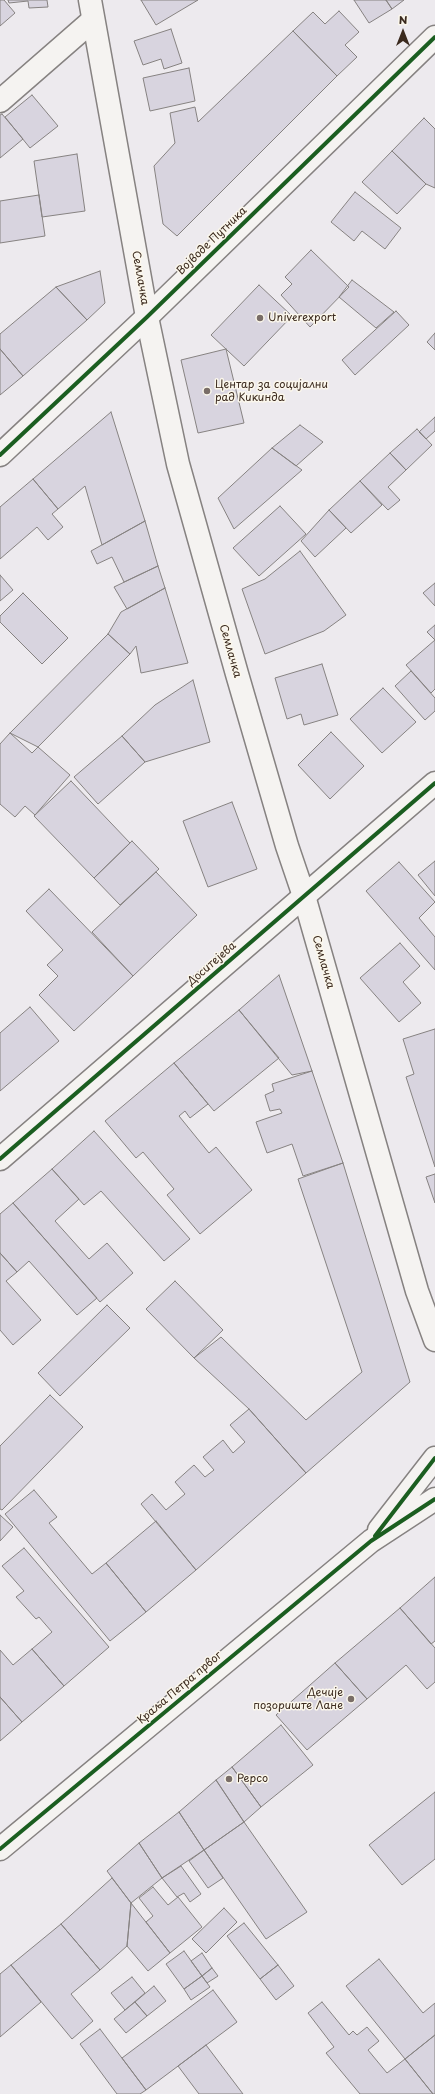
<!DOCTYPE html>
<meta charset="utf-8">
<style>
body{margin:0}
#map{position:relative;width:435px;height:2094px;overflow:hidden;background:#edeaee;font-family:"Playpen Sans",sans-serif}
canvas{display:block}
.north{position:absolute;left:383px;top:12px;width:40px;height:40px;-webkit-text-stroke:3px #fbf7ec;paint-order:stroke;rotate:0deg;font-size:11px;font-weight:700;line-height:16px;text-align:center;color:#3b2a1e}
.north::after{content:'';display:block;margin:auto;width:14px;height:18px;background:#3b2a1e;clip-path:polygon(50% 0,100% 100%,50% 72%,0 100%)}
</style>
<div id="map">
<canvas width="435" height="2094"></canvas>
<div class="north">N</div>
</div>
<script>
const g = document.querySelector('canvas').getContext('2d');
g.lineJoin = 'round';
function paint(path, color) {
  g.fillStyle = color;
  g.fill(path, 'evenodd');
}
function poly(rows) {
  const path = new Path2D();
  for (const r of rows) {
    path.moveTo(r[0], r[1]);
    for (let i = 2; i < r.length; i += 2) path.lineTo(r[i], r[i + 1]);
  }
  return path;
}
function strokePath(path, color, width, dash) {
  g.strokeStyle = color;
  g.lineWidth = width;
  g.lineCap = dash ? 'butt' : 'round';
  g.setLineDash(dash || []);
  g.stroke(path);
}
function drawText(font, color, halo, rows, align = 'center') {
  g.font = font + ' "Playpen Sans",sans-serif';
  g.lineWidth = 3;
  g.setLineDash([]);
  g.textBaseline = 'middle';
  g.strokeStyle = halo;
  g.fillStyle = color;
  for (const [text, x, y, turn = 0] of rows) {
    g.save();
    g.translate(x, y);
    g.rotate((+turn || 0) * Math.PI / 180);
    g.textAlign = isNaN(turn) ? turn : align;
    if (halo) g.strokeText(text, 0, 0);
    g.fillText(text, 0, 0);
    g.restore();
  }
}
const building = poly([
 [0,0,4,0,15,13,0,26,0,0],
 [8,0,47,0,48,7,29,8,28,1,9,3,8,0],
 [141,0,198,0,156,25,141,0],
 [354,0,386,0,392,9,369,23,354,0],
 [386,0,404,0,392,9,386,0],
 [339,11,359,32,345,45,357,57,337,76,293,31,313,12,325,24,339,11],
 [171,29,182,63,164,69,161,59,143,65,134,41,171,29],
 [293,31,337,76,177,236,163,224,154,166,175,143,170,113,195,107,198,122,293,31],
 [189,68,195,101,150,111,143,78,189,68],
 [32,95,58,126,30,148,5,117,32,95],
 [2,114,23,139,0,158,0,115,2,114],
 [424,118,435,129,435,188,426,184,392,151,424,118],
 [392,151,426,184,397,214,362,182,392,151],
 [77,154,85,211,42,217,34,161,77,154],
 [355,192,401,228,385,249,362,231,354,241,331,222,355,192],
 [39,195,45,236,0,243,0,201,39,195],
 [311,250,349,287,310,327,281,295,292,284,285,277,311,250],
 [100,271,105,303,87,320,56,287,100,271],
 [352,280,394,312,376,328,339,297,352,280],
 [259,285,292,316,244,366,211,335,259,285],
 [56,287,87,320,23,376,0,349,0,334,56,287],
 [396,311,409,325,355,375,342,360,396,311],
 [435,333,435,350,427,342,435,333],
 [0,349,23,376,0,395,0,349],
 [226,349,244,423,198,433,181,360,226,349],
 [111,412,145,521,102,545,85,486,58,509,33,479,111,412],
 [435,417,435,431,426,439,419,432,435,417],
 [300,425,323,442,296,466,272,448,300,425],
 [417,429,432,445,406,470,390,453,417,429],
 [272,448,302,470,234,529,218,498,272,448],
 [390,453,406,470,388,487,400,500,388,510,360,481,390,453],
 [33,479,58,509,52,514,63,527,48,540,37,527,0,559,0,507,33,479],
 [360,481,382,505,351,533,329,510,360,481],
 [280,506,306,534,259,576,233,548,280,506],
 [329,510,346,528,315,557,301,541,329,510],
 [145,521,158,566,124,582,112,557,97,564,91,551,145,521],
 [300,551,346,615,324,631,265,654,242,589,265,579,300,551],
 [158,566,165,588,127,609,114,587,158,566],
 [0,575,13,590,0,601,0,575],
 [435,583,435,606,423,593,435,583],
 [165,588,188,663,141,673,136,646,130,654,108,634,121,612,165,588],
 [23,593,68,638,42,664,0,622,0,616,23,593],
 [435,625,435,640,427,632,435,625],
 [108,634,130,654,38,747,10,733,108,634],
 [435,640,435,689,431,693,406,665,435,640],
 [322,664,338,715,304,725,301,714,287,719,275,678,322,664],
 [411,671,435,698,435,711,425,720,395,686,411,671],
 [193,680,210,742,145,762,122,736,155,705,193,680],
 [383,688,416,722,382,753,350,719,383,688],
 [331,732,364,766,330,799,298,765,331,732],
 [10,733,32,753,38,747,70,775,35,815,25,806,15,817,0,804,0,744,10,733],
 [122,736,145,762,98,804,74,777,122,736],
 [71,781,130,843,94,878,34,816,71,781],
 [232,802,257,869,208,887,183,821,232,802],
 [132,841,159,869,120,905,94,878,132,841],
 [435,861,435,896,418,875,435,861],
 [399,862,435,902,419,918,435,937,435,970,366,891,399,862],
 [156,872,197,915,133,976,92,932,156,872],
 [49,889,133,976,74,1031,39,995,58,976,47,965,63,950,26,911,49,889],
 [400,943,420,966,403,982,421,1003,399,1022,360,978,400,943],
 [279,975,312,1071,292,1075,239,1010,279,975],
 [30,1007,59,1041,0,1091,0,1033,30,1007],
 [239,1010,279,1058,214,1111,174,1063,239,1010],
 [435,1029,435,1167,406,1077,414,1074,403,1039,435,1029],
 [174,1063,208,1104,190,1118,185,1111,179,1116,209,1153,216,1147,252,1190,200,1234,167,1195,174,1189,143,1152,136,1158,105,1121,174,1063],
 [312,1071,343,1163,303,1176,292,1144,267,1153,256,1122,282,1113,280,1109,270,1111,265,1095,274,1091,272,1084,312,1071],
 [94,1131,190,1239,164,1261,101,1191,84,1205,52,1169,94,1131],
 [343,1163,410,1382,306,1473,249,1409,194,1358,221,1337,306,1420,362,1372,298,1179,343,1163],
 [52,1169,79,1199,55,1221,89,1259,107,1243,133,1273,100,1302,13,1203,52,1169],
 [435,1174,435,1203,426,1177,435,1174],
 [13,1203,97,1298,77,1315,29,1261,17,1272,0,1253,0,1214,13,1203],
 [0,1253,17,1272,6,1281,41,1320,13,1345,0,1330,0,1253],
 [175,1281,223,1330,194,1358,146,1309,175,1281],
 [107,1305,130,1328,60,1396,38,1373,107,1305],
 [50,1395,83,1427,2,1510,0,1509,0,1446,50,1395],
 [249,1409,306,1473,196,1570,141,1504,152,1494,166,1510,185,1494,175,1482,194,1465,205,1477,214,1470,203,1457,223,1440,233,1453,245,1442,230,1425,249,1409],
 [34,1490,57,1517,49,1523,92,1574,106,1563,146,1612,110,1641,5,1514,34,1490],
 [0,1515,13,1527,0,1541,0,1515],
 [156,1521,196,1570,146,1612,106,1563,156,1521],
 [24,1548,109,1647,64,1686,32,1649,52,1632,39,1617,36,1619,16,1597,24,1591,2,1566,24,1548],
 [435,1577,435,1641,431,1644,400,1608,435,1577],
 [400,1608,435,1648,435,1682,427,1689,406,1665,367,1699,335,1663,400,1608],
 [32,1649,64,1686,22,1722,0,1697,0,1650,13,1665,32,1649],
 [335,1663,367,1699,307,1750,276,1715,335,1663],
 [0,1697,22,1722,0,1741,0,1697],
 [281,1725,313,1765,261,1807,232,1767,281,1725],
 [232,1767,261,1807,244,1822,216,1780,232,1767],
 [216,1780,244,1822,204,1850,179,1812,216,1780],
 [435,1792,435,1859,402,1885,369,1845,435,1792],
 [179,1812,204,1850,162,1878,139,1843,179,1812],
 [244,1822,307,1912,266,1939,204,1850,244,1822],
 [139,1843,162,1878,131,1903,107,1871,139,1843],
 [204,1850,223,1878,208,1888,189,1861,204,1850],
 [181,1866,201,1894,190,1902,184,1893,177,1897,162,1878,181,1866],
 [112,1878,131,1903,127,1946,100,1970,61,1924,112,1878],
 [153,1887,168,1905,178,1897,202,1927,170,1953,146,1922,153,1916,139,1898,153,1887],
 [131,1903,170,1953,148,1971,127,1946,131,1903],
 [224,1908,237,1922,206,1953,192,1939,224,1908],
 [244,1923,278,1965,260,1979,227,1936,244,1923],
 [61,1924,100,1970,71,1994,93,2021,72,2039,11,1965,61,1924],
 [184,1951,202,1976,184,1989,166,1964,184,1951],
 [202,1953,212,1968,202,1976,191,1961,202,1953],
 [379,1959,423,2013,435,2003,435,2035,405,2059,346,1986,379,1959],
 [11,1965,41,2002,0,2037,0,1974,11,1965],
 [278,1965,294,1986,276,2000,260,1979,278,1965],
 [212,1968,218,1976,207,1983,202,1976,212,1968],
 [202,1976,210,1987,191,2000,184,1989,202,1976],
 [132,1977,145,1993,125,2010,111,1993,132,1977],
 [154,1986,166,2001,147,2016,135,2002,154,1986],
 [213,1990,237,2022,146,2090,122,2058,213,1990],
 [135,2002,147,2016,126,2033,114,2019,135,2002],
 [322,2002,349,2035,353,2031,357,2035,367,2027,379,2041,368,2050,387,2073,405,2059,433,2094,360,2094,326,2053,334,2047,308,2013,322,2002],
 [100,2029,146,2090,140,2094,117,2094,80,2044,100,2029],
 [435,2035,435,2094,433,2094,405,2059,435,2035],
 [206,2045,243,2094,199,2094,178,2066,206,2045]
]);
paint(building, '#d8d4df');
strokePath(building, '#868281', 1);
const minor = poly([
 [0,101,93,20],
 [0,455,147,317,435,37],
 [0,1159,435,783],
 [379,1530,435,1458],
 [0,1849,371,1541,435,1499]
]);
const major = poly([
 [90,0,147,317,178,464,237,674,287,846,304,896,417,1291,435,1340]
]);
strokePath(minor, '#868281', 25);
strokePath(major, '#868281', 25);
strokePath(minor, '#f5f3f1', 22);
strokePath(major, '#f5f3f1', 22);
strokePath(poly([
 [0,455,147,317,435,37],
 [0,1159,435,783],
 [375,1536,435,1458],
 [0,1849,371,1541,435,1499]
]), '#1b5e20', 4);
for (const [x, y, r, color] of [
 [260,318,4,"#796d67"],
 [207,391,4,"#796d67"],
 [351,1699,4,"#796d67"],
 [229,1779,4,"#796d67"]
]) {
  const dot = new Path2D();
  dot.arc(x, y, r, 0, 2 * Math.PI);
  g.fillStyle = color;
  g.fill(dot);
  strokePath(dot, '#fbf7ec', 1.5);
}
drawText('11px', '#3b2a1e', '#fbf7ec', [
 ["Војводе Путника",212,241,-44],
 ["Семлачка",140,278,80],
 ["Семлачка",230,651,74],
 ["Семлачка",323,962,74],
 ["Доситејева",212,964,-41],
 ["Краља Петра првог",180,1688,-40]
]);
drawText('11px', '#3b2a1e', '#fbf7ec', [
 ["Univerexport",268,318],
 ["Центар за социјални",215,385],
 ["рад Кикинда",215,398],
 ["Дечије",343,1693,"right"],
 ["позориште Лане",343,1706,"right"],
 ["Pepco",237,1779]
], 'left');
</script>
